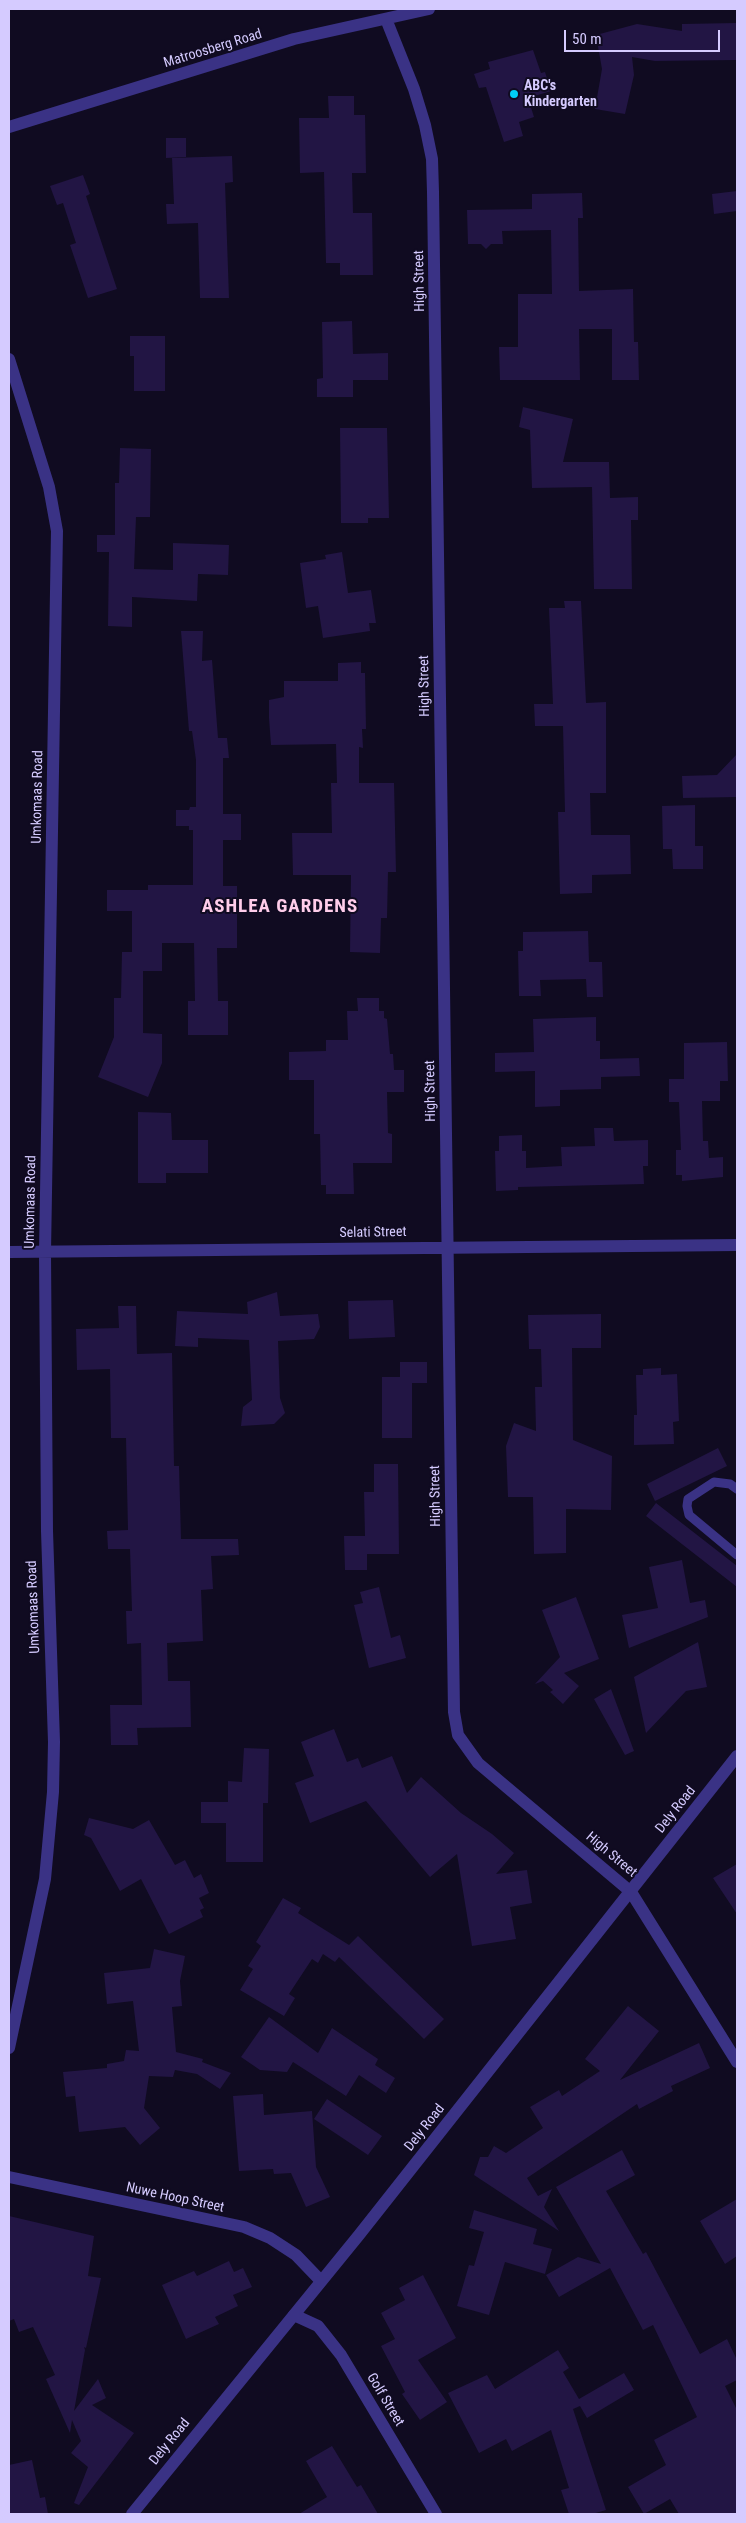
<!DOCTYPE html>
<style>
body{margin:0}
#map{position:relative;width:746px;height:2523px;overflow:hidden;background:#100b21;font-family:"Roboto Condensed",sans-serif}
canvas{display:block}
.frame{position:absolute;inset:0;border:10px solid #d5cbff;pointer-events:none}
.scale{position:absolute;left:564px;top:30px;width:156px;height:22px;box-sizing:border-box;border:2px solid #d5cbff;border-top:0;padding-left:6px;font-size:15px;line-height:18px;white-space:nowrap;color:#d5cbff;-webkit-text-stroke:4px #100b21;paint-order:stroke}
</style>
<div id="map">
<canvas width="746" height="2523"></canvas>
<div class="frame"></div>
<div class="scale">50 m</div>
</div>
<script>
const g = document.querySelector('canvas').getContext('2d');
g.lineJoin = 'round';
function paint(path, color) {
  g.fillStyle = color;
  g.fill(path, 'evenodd');
}
function poly(rows) {
  const path = new Path2D();
  for (const r of rows) {
    path.moveTo(r[0], r[1]);
    for (let i = 2; i < r.length; i += 2) path.lineTo(r[i], r[i + 1]);
  }
  return path;
}
function strokePath(path, color, width, dash) {
  g.strokeStyle = color;
  g.lineWidth = width;
  g.lineCap = dash ? 'butt' : 'round';
  g.setLineDash(dash || []);
  g.stroke(path);
}
function drawText(font, color, halo, rows, align = 'center') {
  g.font = font + ' "Roboto Condensed",sans-serif';
  g.lineWidth = 4;
  g.setLineDash([]);
  g.textBaseline = 'middle';
  g.strokeStyle = halo;
  g.fillStyle = color;
  for (const [text, x, y, turn = 0] of rows) {
    g.save();
    g.translate(x, y);
    g.rotate((+turn || 0) * Math.PI / 180);
    g.textAlign = isNaN(turn) ? turn : align;
    if (halo) g.strokeText(text, 0, 0);
    g.fillText(text, 0, 0);
    g.restore();
  }
}
paint(poly([
 [737,23,737,60,655,61,632,57,634,75,625,114,595,109,602,69,596,35,637,24,682,31,682,24],
 [533,50,541,73,545,72,551,91,528,98,534,117,519,122,523,136,504,142,486,87,479,88,474,74,490,69,488,62],
 [328,96,354,96,354,115,365,115,366,173,352,173,353,213,372,213,373,275,340,275,340,263,326,263,324,172,300,173,299,118,329,118],
 [166,138,186,138,186,157,166,158],
 [232,156,233,182,225,183,229,298,200,298,198,223,167,224,166,204,174,204,172,158],
 [83,175,90,194,86,196,117,289,88,298,70,245,76,243,63,203,57,205,50,186],
 [737,191,737,211,714,214,712,194],
 [582,193,583,218,578,218,579,291,633,289,634,342,638,342,639,380,612,380,612,329,579,329,580,380,500,380,499,347,518,347,518,294,552,294,551,230,502,231,503,244,491,244,486,249,481,244,468,244,467,210,532,209,532,194],
 [352,321,353,354,388,353,388,380,353,380,353,397,317,397,317,379,323,378,322,322],
 [130,336,165,336,165,391,134,391,134,356,130,356],
 [523,407,573,419,563,462,609,462,610,498,638,497,638,520,631,520,632,589,594,589,592,487,532,488,530,430,519,427],
 [340,428,387,428,389,518,368,518,368,523,341,523],
 [120,448,151,449,150,517,136,517,134,569,173,570,173,543,229,545,228,575,198,574,197,601,132,597,132,627,108,626,109,552,97,552,97,535,115,535,115,483,119,483],
 [342,552,348,593,371,590,376,623,369,623,370,631,323,638,318,606,306,608,300,563,326,559,325,555],
 [564,601,581,601,586,703,606,702,606,793,590,793,591,835,630,835,631,874,592,875,592,893,560,894,558,812,565,812,563,726,535,726,534,704,553,704,549,608,565,608],
 [181,631,203,631,202,661,212,660,218,738,227,738,229,758,223,758,223,814,241,814,241,840,223,840,223,886,237,886,237,948,217,948,218,1001,228,1001,228,1035,188,1035,188,1001,195,1001,194,943,162,943,162,971,143,971,143,1033,162,1034,162,1063,148,1097,98,1077,114,1037,114,998,121,998,122,952,132,952,132,911,107,911,107,890,148,890,148,885,193,885,193,830,189,830,189,826,176,826,176,810,189,810,190,807,196,807,196,760,192,731,189,731],
 [361,662,361,673,365,673,366,729,362,729,363,748,359,747,359,783,394,783,396,872,388,872,387,918,381,918,380,953,350,952,351,875,293,875,292,833,332,833,331,783,337,783,336,744,271,745,269,718,269,700,284,697,284,681,338,681,338,663],
 [737,754,737,797,683,798,682,776,717,775],
 [695,805,695,846,703,846,703,869,673,869,672,849,663,849,662,806],
 [588,931,589,962,602,962,603,997,587,997,586,979,540,980,541,996,519,996,518,951,523,951,523,932],
 [357,998,379,998,379,1011,384,1011,384,1018,387,1019,390,1054,393,1054,394,1070,404,1070,404,1092,387,1092,388,1133,392,1134,392,1163,353,1163,354,1194,326,1194,326,1185,321,1185,320,1134,314,1134,314,1080,289,1080,289,1052,326,1051,326,1040,348,1040,347,1011,358,1011],
 [596,1017,596,1041,600,1041,600,1059,639,1058,640,1076,601,1077,601,1089,560,1090,560,1106,535,1107,535,1071,495,1072,495,1053,534,1052,533,1019],
 [727,1042,728,1081,720,1081,720,1101,702,1101,703,1141,708,1141,709,1158,723,1157,723,1177,682,1181,682,1175,676,1175,676,1150,681,1150,679,1102,669,1102,669,1079,684,1079,684,1043],
 [138,1112,171,1113,172,1140,208,1140,208,1173,166,1173,166,1183,138,1183],
 [594,1128,613,1128,614,1141,648,1140,648,1166,643,1166,644,1184,518,1187,518,1190,496,1191,495,1151,499,1151,499,1136,522,1135,522,1151,526,1151,526,1168,562,1166,561,1147,595,1146],
 [277,1292,280,1316,318,1314,320,1327,314,1339,278,1341,280,1398,285,1413,274,1424,241,1426,243,1407,252,1400,249,1340,198,1338,198,1347,175,1346,177,1311,248,1314,247,1302],
 [393,1300,395,1337,349,1339,348,1301],
 [118,1306,136,1306,137,1354,172,1353,174,1466,179,1466,181,1539,238,1539,239,1555,211,1556,213,1589,201,1590,203,1641,167,1643,168,1681,190,1681,191,1727,137,1728,138,1745,111,1745,110,1705,142,1705,141,1643,127,1644,126,1611,132,1611,130,1549,108,1549,107,1531,128,1530,126,1438,111,1438,110,1369,77,1370,76,1329,119,1328],
 [601,1314,601,1348,572,1348,573,1440,612,1456,611,1510,566,1509,566,1553,534,1554,533,1497,508,1497,506,1446,514,1423,536,1431,535,1387,542,1387,541,1349,529,1349,528,1315],
 [400,1362,427,1362,427,1383,412,1383,412,1438,382,1438,382,1377,400,1377],
 [661,1368,661,1375,677,1374,679,1421,673,1422,674,1444,634,1445,634,1415,637,1415,636,1375,643,1375,643,1369],
 [718,1448,727,1466,655,1501,647,1484],
 [374,1464,398,1464,399,1554,367,1554,367,1570,345,1570,344,1536,365,1536,364,1492,374,1492],
 [656,1503,737,1566,737,1587,646,1516],
 [682,1560,690,1603,705,1600,708,1617,629,1648,622,1615,658,1608,649,1567],
 [379,1587,391,1638,400,1635,406,1658,369,1668,354,1605,363,1603,360,1592],
 [576,1597,599,1659,564,1673,579,1686,563,1704,550,1692,553,1690,543,1681,535,1684,560,1657,542,1610],
 [698,1642,707,1687,686,1691,646,1733,634,1677],
 [611,1689,634,1751,625,1755,594,1699],
 [334,1729,347,1762,358,1758,362,1768,392,1756,407,1793,421,1777,461,1813,492,1834,514,1853,496,1874,527,1870,532,1903,510,1907,516,1939,472,1946,457,1854,430,1877,366,1801,310,1823,295,1783,314,1776,301,1742],
 [244,1748,269,1749,268,1803,263,1803,263,1862,226,1862,226,1823,201,1823,201,1802,228,1802,228,1781,242,1782],
 [89,1818,133,1829,149,1820,175,1865,185,1860,194,1878,201,1874,209,1893,199,1898,204,1908,200,1910,203,1917,169,1934,141,1879,120,1891,91,1838,84,1835],
 [737,1864,737,1914,713,1878],
 [283,1898,301,1908,298,1913,349,1945,358,1936,444,2019,424,2039,339,1957,335,1962,323,1954,318,1963,312,1959,289,1994,295,1998,284,2016,240,1990,253,1969,248,1966,261,1946,256,1942],
 [154,1949,185,1956,180,1981,182,2006,172,2007,176,2052,203,2059,202,2062,231,2073,220,2089,197,2074,175,2070,173,2077,149,2076,144,2108,160,2128,140,2145,125,2127,79,2132,75,2096,66,2097,63,2072,107,2068,107,2064,124,2061,126,2050,139,2051,133,2001,107,2004,104,1973,150,1968],
 [628,2006,659,2031,620,2080,699,2043,710,2068,671,2086,673,2091,639,2109,637,2104,527,2178,538,2196,552,2189,544,2207,559,2231,474,2175,480,2157,488,2157,494,2146,506,2153,543,2128,530,2107,559,2090,562,2096,600,2071,585,2059],
 [269,2017,318,2053,332,2028,378,2059,375,2065,395,2078,386,2093,359,2075,346,2096,293,2062,287,2072,260,2070,241,2057],
 [263,2094,264,2115,312,2111,316,2167,330,2197,306,2207,291,2173,274,2174,273,2169,239,2171,233,2096],
 [327,2099,382,2136,368,2155,314,2119],
 [622,2150,635,2175,606,2191,643,2254,646,2252,700,2354,727,2339,737,2360,737,2380,725,2386,737,2410,737,2514,679,2514,670,2499,644,2514,628,2487,666,2465,654,2440,697,2417,653,2325,643,2330,610,2268,559,2297,546,2275,578,2257,601,2264,556,2187],
 [737,2199,737,2256,725,2264,700,2221],
 [474,2210,537,2229,533,2244,552,2249,545,2274,505,2262,489,2315,457,2306,469,2265,474,2266,484,2232,469,2228],
 [9,2216,94,2236,88,2276,101,2278,86,2348,84,2347,85,2350,74,2411,98,2379,106,2398,92,2405,134,2433,79,2505,74,2503,88,2467,71,2453,81,2441,72,2420,70,2433,46,2379,55,2375,33,2327,19,2332,14,2319,9,2321],
 [229,2261,234,2272,243,2268,252,2287,233,2295,238,2306,215,2317,219,2324,186,2339,162,2285,194,2271,197,2276],
 [423,2275,456,2338,418,2360,447,2402,420,2420,402,2394,405,2392,381,2346,395,2339,381,2313,405,2300,399,2288],
 [558,2350,569,2368,563,2372,579,2399,624,2373,634,2390,587,2418,580,2406,573,2409,606,2510,592,2514,569,2514,561,2490,569,2488,551,2430,512,2451,506,2439,479,2453,448,2393,487,2375,495,2389],
 [332,2446,357,2487,361,2485,378,2514,299,2514,327,2497,306,2461],
 [32,2460,40,2498,45,2497,48,2514,9,2514,9,2465]
]), '#221544');
strokePath(poly([
 [737,1489,730,1484,714,1482,688,1499,687,1506,689,1515,737,1555]
]), '#3a3285', 9);
strokePath(poly([
 [386,19,414,89,425,125,432,159,433,192,454,1712,458,1735,478,1763,631,1892,737,2062],
 [9,127,294,39,429,9],
 [9,359,49,487,57,531,45,1252,47,1531,54,1742,53,1792,45,1879,9,2048],
 [9,1252,737,1245],
 [9,2177,244,2227,270,2238,296,2255,320,2280],
 [294,2315,318,2326,341,2355,436,2514]
]), '#3a3285', 12);
strokePath(poly([
 [132,2514,359,2235,737,1756]
]), '#3a3285', 12);
for (const [x, y, r, color] of [
 [514,94,5,"#00cef6"]
]) {
  const dot = new Path2D();
  dot.arc(x, y, r, 0, 2 * Math.PI);
  g.fillStyle = color;
  g.fill(dot);
  strokePath(dot, '#100b21', 2);
}
drawText('14px', '#d5cbff', '#100b21', [
 ["Matroosberg Road",213,49,-17],
 ["High Street",420,281,-91],
 ["High Street",425,686,-91],
 ["Umkomaas Road",38,797,-89],
 ["High Street",431,1091,-91],
 ["Umkomaas Road",31,1202,-89],
 ["Selati Street",373,1233,-1],
 ["High Street",436,1496,-91],
 ["Umkomaas Road",34,1607,-92],
 ["Dely Road",676,1810,-52],
 ["High Street",611,1855,40],
 ["Dely Road",425,2128,-52],
 ["Nuwe Hoop Street",175,2198,12],
 ["Golf Street",385,2400,59],
 ["Dely Road",170,2442,-51]
]);
drawText('bold 14px', '#d5cbff', '#100b21', [
 ["ABC's",524,86],
 ["Kindergarten",524,102]
], 'left');
g.letterSpacing = '1px';
drawText('bold 19px', '#ffcdea', '#100b21', [
 ["ASHLEA GARDENS",280,907]
]);
g.letterSpacing = '0px';
</script>
